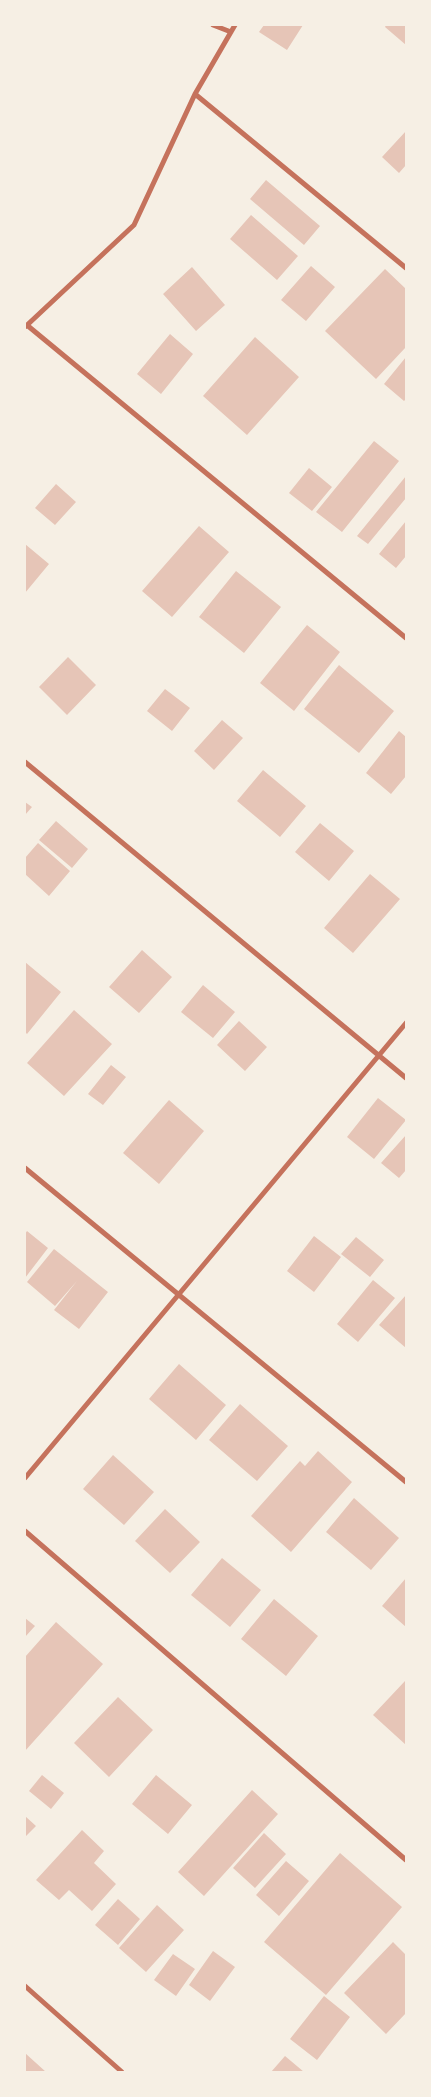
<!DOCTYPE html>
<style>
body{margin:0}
#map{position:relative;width:431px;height:2097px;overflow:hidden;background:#f6efe4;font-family:"Open Sans",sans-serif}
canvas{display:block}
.frame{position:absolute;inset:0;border:26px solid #f6efe4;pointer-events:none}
</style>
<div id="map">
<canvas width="431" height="2097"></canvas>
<div class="frame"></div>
</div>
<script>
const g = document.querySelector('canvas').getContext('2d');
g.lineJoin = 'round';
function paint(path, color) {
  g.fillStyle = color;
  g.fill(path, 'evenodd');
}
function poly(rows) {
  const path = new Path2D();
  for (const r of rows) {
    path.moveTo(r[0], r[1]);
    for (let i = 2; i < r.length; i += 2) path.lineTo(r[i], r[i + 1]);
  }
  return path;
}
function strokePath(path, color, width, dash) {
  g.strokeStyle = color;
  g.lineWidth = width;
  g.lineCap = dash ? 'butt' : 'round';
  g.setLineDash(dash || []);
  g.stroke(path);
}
paint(poly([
 [264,25,303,25,287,50,259,32],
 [386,25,406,25,406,45,385,27],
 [406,131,406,165,399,173,382,157],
 [266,180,320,226,304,245,250,199],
 [251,215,298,256,277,280,230,239],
 [311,266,335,287,306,321,281,300],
 [192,267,225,305,196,331,163,294],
 [385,269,406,289,406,347,376,379,325,331],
 [170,334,193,354,161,394,137,374],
 [255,337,299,377,247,435,203,396],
 [406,357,406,399,404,401,384,384],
 [374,441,399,461,342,532,316,512],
 [309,468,332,487,312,511,289,493],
 [406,476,406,498,368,544,357,536],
 [56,484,76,502,55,525,35,508],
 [406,521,406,556,396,568,379,554],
 [199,526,229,552,172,617,142,591],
 [25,544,49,564,25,593],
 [236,571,281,607,244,653,199,617],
 [307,625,340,652,294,711,260,683],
 [68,657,96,685,67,715,39,687],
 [339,665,394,711,359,753,304,709],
 [165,689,190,708,172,731,147,711],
 [222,720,243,738,214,770,194,751],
 [399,731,406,737,406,776,391,794,366,773],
 [263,770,306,806,280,837,237,801],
 [25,802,32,807,25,815],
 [56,821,88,849,72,868,39,840],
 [320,823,354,851,329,881,295,852],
 [38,843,70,871,49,896,25,874,25,858],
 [370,874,400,899,353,953,324,928],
 [142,950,172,977,139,1013,109,987],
 [25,962,61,992,27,1034,25,1032],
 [203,985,235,1012,213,1038,181,1012],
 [74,1010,112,1044,64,1096,27,1063],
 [239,1021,267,1047,245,1071,217,1045],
 [111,1065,126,1077,103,1105,88,1094],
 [378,1098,406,1120,374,1159,347,1137],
 [169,1100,204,1131,159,1184,123,1153],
 [406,1135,406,1170,399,1178,381,1163],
 [27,1231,48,1248,25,1278,25,1234],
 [314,1236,341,1257,314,1292,287,1271],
 [356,1237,384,1260,370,1277,341,1254],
 [54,1249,108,1292,79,1329,54,1310,77,1281,55,1306,27,1282],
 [373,1280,395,1298,358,1342,337,1324],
 [406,1295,406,1348,379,1325],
 [179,1364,226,1405,196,1440,149,1399],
 [240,1404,288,1446,257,1481,209,1440],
 [318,1451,352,1482,291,1552,251,1516,300,1461,305,1466],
 [113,1455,154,1492,124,1525,83,1489],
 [354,1498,399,1538,371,1570,326,1532],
 [165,1509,200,1542,170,1573,135,1541],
 [222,1558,261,1590,230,1627,191,1595],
 [406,1578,406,1627,382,1606],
 [274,1599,318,1636,286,1676,241,1639],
 [25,1618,35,1626,25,1637],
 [56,1622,103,1664,25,1751,25,1657],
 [405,1681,406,1682,406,1745,373,1715],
 [118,1697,153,1730,109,1777,74,1743],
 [42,1775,64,1793,51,1809,29,1791],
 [156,1775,192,1805,168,1834,132,1804],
 [252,1790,278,1814,204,1896,178,1872],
 [25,1816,36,1826,25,1837],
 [82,1830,104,1851,94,1863,116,1884,92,1911,69,1890,59,1900,36,1880],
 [264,1833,286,1854,255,1888,233,1868],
 [340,1853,402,1907,326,1995,264,1942],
 [286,1861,309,1881,279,1916,256,1895],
 [118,1899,140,1919,118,1945,95,1925],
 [157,1905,184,1930,146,1972,119,1948],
 [393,1942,406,1955,406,2013,386,2034,344,1993],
 [213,1951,235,1967,210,2001,189,1985],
 [173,1954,195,1969,176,1996,154,1980],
 [324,1996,350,2017,317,2060,290,2039],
 [25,2053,46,2072,25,2072],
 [285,2056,304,2072,271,2072]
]), '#e6c5b7');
strokePath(poly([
 [213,25,231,32],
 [195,94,406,268],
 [28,326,406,638],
 [25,327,134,225,195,94,235,25],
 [25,762,406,1078],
 [25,1168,406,1482],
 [25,1478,406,1023],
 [25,1531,406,1860],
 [25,1986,122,2072]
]), '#c5725c', 5);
</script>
